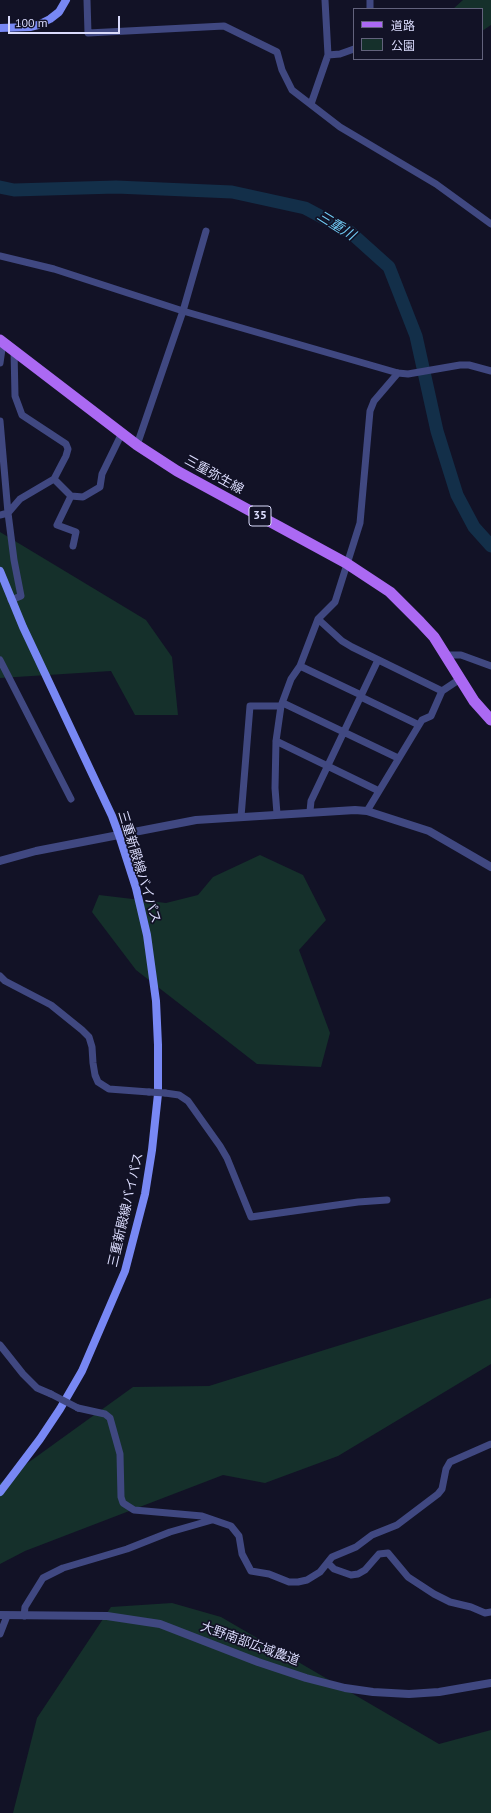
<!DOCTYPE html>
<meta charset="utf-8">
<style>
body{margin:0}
#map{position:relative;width:491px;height:1813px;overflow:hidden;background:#121226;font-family:"PT Sans","Noto Sans JP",sans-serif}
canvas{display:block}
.legend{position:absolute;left:353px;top:8px;width:130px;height:52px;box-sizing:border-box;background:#121226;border:1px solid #62627c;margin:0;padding:5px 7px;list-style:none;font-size:12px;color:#dadbfc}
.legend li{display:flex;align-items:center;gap:8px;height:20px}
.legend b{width:20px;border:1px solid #62627c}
.scale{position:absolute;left:8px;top:16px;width:112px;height:18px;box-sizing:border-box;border:2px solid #dadbfc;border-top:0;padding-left:5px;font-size:12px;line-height:14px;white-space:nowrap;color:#dadbfc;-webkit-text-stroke:3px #121226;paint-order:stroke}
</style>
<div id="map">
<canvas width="491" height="1813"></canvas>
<ul class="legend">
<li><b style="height:5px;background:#ab69f3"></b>道路</li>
<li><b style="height:11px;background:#15302b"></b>公園</li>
</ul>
<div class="scale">100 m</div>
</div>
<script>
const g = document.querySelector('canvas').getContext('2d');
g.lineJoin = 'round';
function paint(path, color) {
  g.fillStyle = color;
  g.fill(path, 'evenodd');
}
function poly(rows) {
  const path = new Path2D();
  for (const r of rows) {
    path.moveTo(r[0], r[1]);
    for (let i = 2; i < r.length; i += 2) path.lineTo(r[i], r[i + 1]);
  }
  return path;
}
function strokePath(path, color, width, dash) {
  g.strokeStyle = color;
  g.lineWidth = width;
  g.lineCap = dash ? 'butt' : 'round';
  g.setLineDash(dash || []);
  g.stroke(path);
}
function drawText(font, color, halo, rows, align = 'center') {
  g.font = font + ' "PT Sans","Noto Sans JP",sans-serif';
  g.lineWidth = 3.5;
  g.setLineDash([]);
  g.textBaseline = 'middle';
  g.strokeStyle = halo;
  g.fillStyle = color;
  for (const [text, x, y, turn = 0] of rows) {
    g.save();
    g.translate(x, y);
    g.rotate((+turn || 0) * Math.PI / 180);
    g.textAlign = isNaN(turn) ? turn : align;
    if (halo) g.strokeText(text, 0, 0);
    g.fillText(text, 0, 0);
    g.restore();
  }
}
paint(poly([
 [463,0,491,0,491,25,482,31,482,9,453,9],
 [0,532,146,620,172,657,178,715,135,715,111,671,0,678],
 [260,855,303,875,326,920,299,950,330,1033,321,1067,257,1064,136,970,92,912,99,895,166,903,198,895,213,877],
 [491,1298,491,1364,338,1456,265,1483,223,1475,25,1551,0,1564,0,1483,133,1387,209,1386],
 [172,1603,221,1617,439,1744,491,1730,491,1813,13,1813,37,1718,111,1607]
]), '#15302b');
strokePath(poly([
 [0,187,14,190,116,187,232,192,305,208,350,232,389,267,416,336,437,431,457,495,474,527,491,546]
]), '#132f49', 13);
strokePath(poly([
 [87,0,88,33,224,26,277,52,282,70,292,90,340,127,436,184,491,224],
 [370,0,370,9],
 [328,55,340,54,354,49],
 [311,104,328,55,325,0],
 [0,256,54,269,183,311,398,373,408,374,460,365,469,365,491,371],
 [14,350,15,396,22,415,66,444,68,449,66,456,54,479,71,496],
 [0,363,3,342],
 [0,421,8,513,14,560,21,596,11,600],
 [137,445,183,311,206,231],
 [0,515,8,513,20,499,54,479],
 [73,546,76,532,57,525,71,496,83,497,100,487,102,474,122,433],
 [318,619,342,641,352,647,442,691],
 [446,655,461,655,491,666],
 [0,660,71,799],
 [300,666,361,695],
 [361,697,419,725],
 [283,703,398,758],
 [276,741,379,791],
 [310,811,311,801,378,660],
 [367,811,422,720,431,716,442,691,460,679],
 [277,814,275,788,276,741,281,706,291,679,300,666,318,619,335,602,360,523,370,411,374,401,398,373],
 [241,817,250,706,281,706],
 [0,976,5,981,51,1005,82,1030,89,1037,92,1047,93,1063,95,1075,98,1082,109,1089,149,1092],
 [165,1093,179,1095,188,1101,220,1146,227,1158,251,1217,358,1202,387,1200],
 [0,1345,23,1374,37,1388,51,1394],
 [78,1408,105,1414,110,1418,120,1454,121,1497,123,1503,134,1510,202,1516,231,1526,239,1536,242,1554,251,1571,269,1574,289,1582,298,1582,307,1580,320,1572,332,1557,356,1547,372,1535,397,1525,438,1494,442,1489,446,1469,450,1462,491,1444],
 [328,1563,334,1569,351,1575,358,1574,365,1570,379,1554,388,1553,408,1577,434,1594,450,1602,471,1607,485,1613,491,1612],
 [24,1616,25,1607,43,1578,63,1568,127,1549,170,1532,212,1520],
 [0,1634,7,1616]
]), '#404881', 7);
strokePath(poly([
 [0,861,36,851,196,820,355,810,367,811,429,831,491,867],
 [0,1615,107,1616,160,1624,258,1662,306,1678,345,1688,373,1692,409,1694,439,1692,491,1683]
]), '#404881', 8);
strokePath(poly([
 [0,28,30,27,38,25,50,19,59,12,66,0],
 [0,571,23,627,112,816,119,835,136,888,147,935,156,1001,158,1045,158,1094,152,1150,145,1194,125,1271,82,1371,60,1409,40,1439,0,1492]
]), '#7888f4', 8);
strokePath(poly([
 [0,340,137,445,177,471,346,563,390,592,420,622,434,637,474,701,491,720]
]), '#ab69f3', 11);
strokePath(poly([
 [149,1092,165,1093],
 [51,1394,78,1408]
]), '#404881', 7);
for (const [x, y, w] of [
 [260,516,22]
]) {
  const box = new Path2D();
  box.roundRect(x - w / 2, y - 10, w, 20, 3);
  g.fillStyle = '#121226';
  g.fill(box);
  strokePath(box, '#dadbfc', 1);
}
drawText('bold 12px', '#dadbfc', null, [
 ["35",260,516]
]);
drawText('13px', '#dadbfc', '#121226', [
 ["三重弥生線",214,475,29],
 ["三重新殿線バイパス",139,867,73],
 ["三重新殿線バイパス",126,1210,-77],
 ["大野南部広域農道",250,1644,20]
]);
drawText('italic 14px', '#70cbf4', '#121226', [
 ["三重川",336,226,32]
]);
</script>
